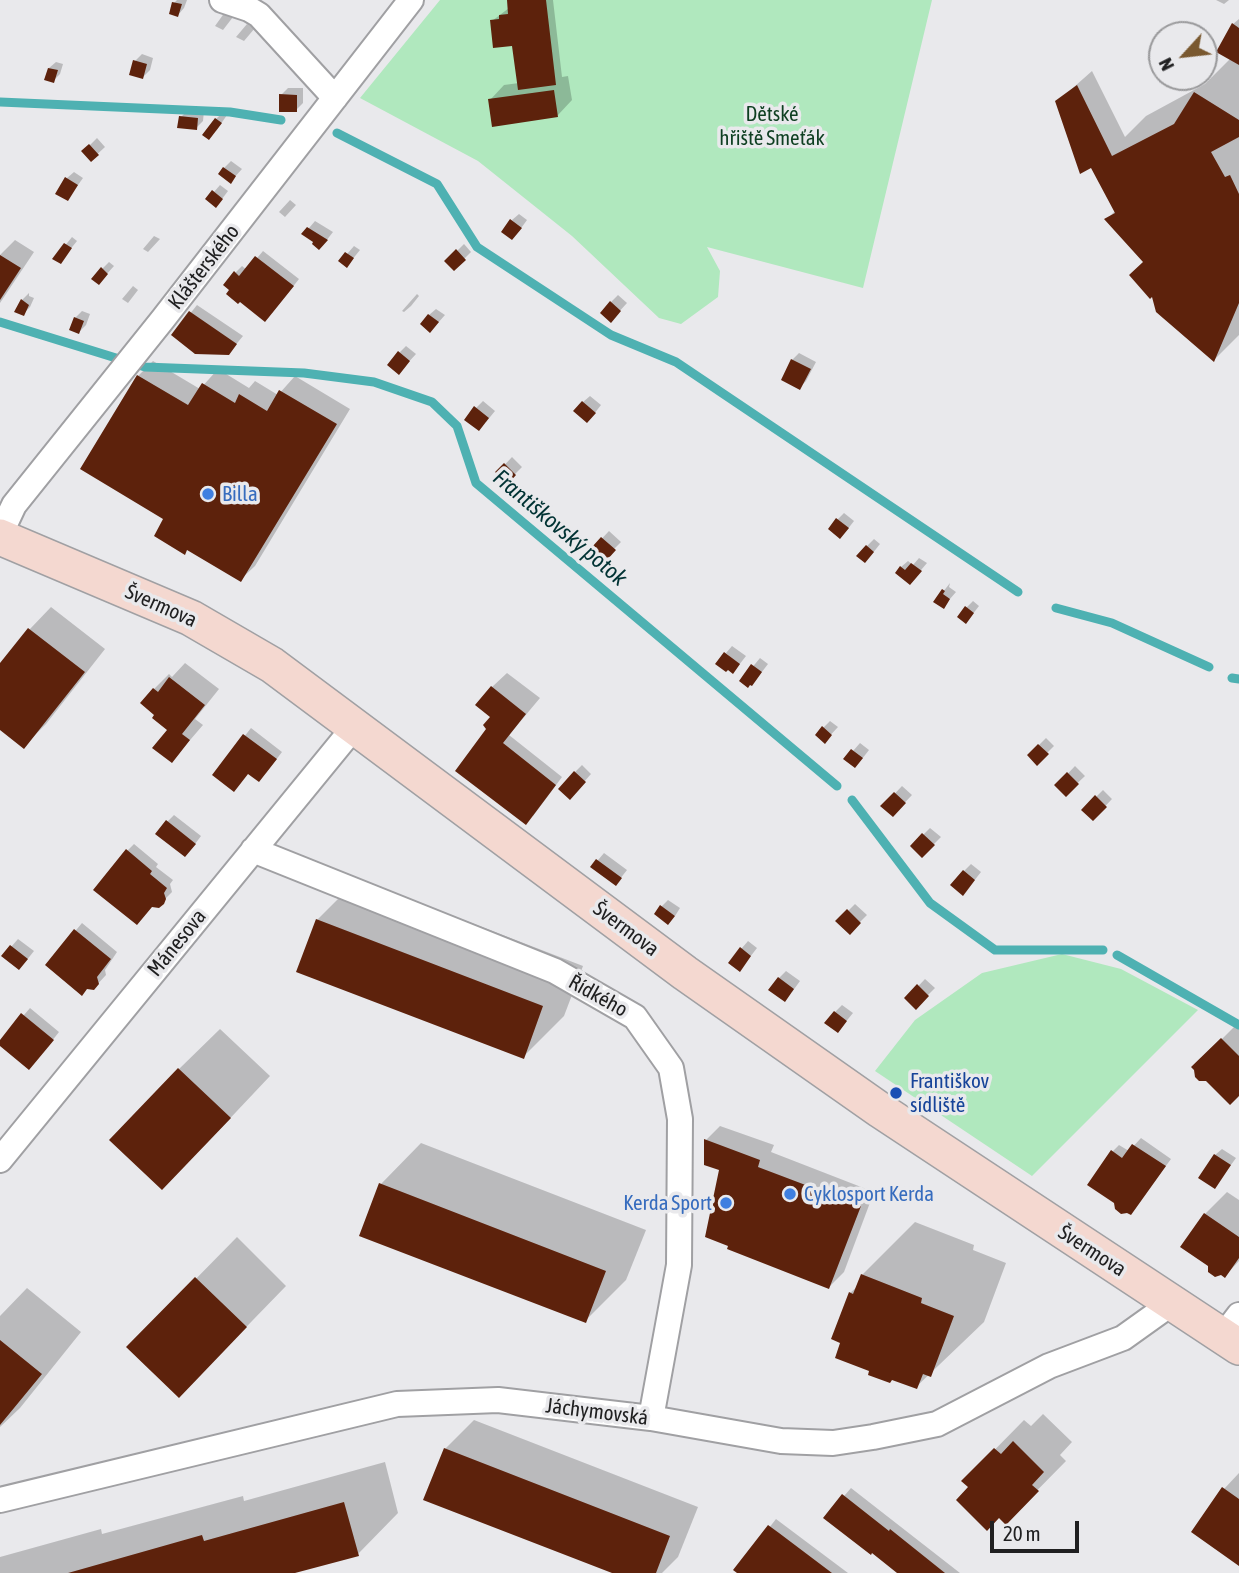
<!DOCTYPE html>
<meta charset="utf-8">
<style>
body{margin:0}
#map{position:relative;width:1239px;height:1573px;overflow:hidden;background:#e9e9ec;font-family:"Asap Condensed",sans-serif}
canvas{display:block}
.north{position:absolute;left:1148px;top:21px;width:70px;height:70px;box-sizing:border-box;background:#e9e9ec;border:2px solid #99999b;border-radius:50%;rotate:243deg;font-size:19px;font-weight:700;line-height:28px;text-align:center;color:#202021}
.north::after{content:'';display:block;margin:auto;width:24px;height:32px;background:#79582f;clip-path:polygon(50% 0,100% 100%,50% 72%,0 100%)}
.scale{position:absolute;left:990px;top:1521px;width:89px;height:32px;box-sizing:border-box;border:4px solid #202021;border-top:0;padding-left:9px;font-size:21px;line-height:24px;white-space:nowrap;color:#202021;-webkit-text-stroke:5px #e9e9ec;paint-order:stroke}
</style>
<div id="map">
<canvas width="1239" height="1573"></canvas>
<div class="north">N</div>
<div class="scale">20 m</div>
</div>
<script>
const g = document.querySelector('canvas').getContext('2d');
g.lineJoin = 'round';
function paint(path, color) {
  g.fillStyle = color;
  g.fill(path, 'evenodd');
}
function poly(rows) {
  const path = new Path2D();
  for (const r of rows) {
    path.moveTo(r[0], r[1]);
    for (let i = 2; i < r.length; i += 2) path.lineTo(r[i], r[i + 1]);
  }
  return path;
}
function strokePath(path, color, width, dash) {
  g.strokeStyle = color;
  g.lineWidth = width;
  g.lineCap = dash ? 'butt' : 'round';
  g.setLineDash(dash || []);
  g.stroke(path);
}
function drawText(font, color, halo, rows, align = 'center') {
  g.font = font + ' "Asap Condensed",sans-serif';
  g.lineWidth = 7;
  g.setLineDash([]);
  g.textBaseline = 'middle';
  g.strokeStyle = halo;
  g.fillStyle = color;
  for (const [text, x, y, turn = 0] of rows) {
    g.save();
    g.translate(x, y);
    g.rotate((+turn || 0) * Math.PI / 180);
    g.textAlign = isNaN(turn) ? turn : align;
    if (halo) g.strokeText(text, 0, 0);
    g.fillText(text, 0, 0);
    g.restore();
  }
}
paint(poly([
 [440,0,932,0,863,288,707,247,720,271,718,297,681,324,659,318,572,236,478,161,360,98],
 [1062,954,1121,969,1198,1010,1032,1176,875,1071,915,1020,982,973]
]), '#b0e8be');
paint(poly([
 [177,0,187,0,184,8,178,15,174,3],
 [508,0,553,0,562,77,568,76,572,100,558,115,490,100,504,85,519,83,514,44,492,21,509,8],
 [1216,0,1229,0,1224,4],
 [225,12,233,17,223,30,215,26],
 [1239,19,1239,335,1214,360,1145,262,1106,220,1115,211,1057,102,1092,71,1125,137,1146,116,1205,84,1231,58,1233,24],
 [247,24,255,28,244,41,236,37],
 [142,54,153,58,150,70,143,77,135,61],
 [56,62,63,64,60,74,53,81,49,68],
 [288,88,303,88,303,103,296,110,281,95],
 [188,110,204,111,203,121,196,128,181,117],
 [223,112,227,115,216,131,216,119],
 [97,138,105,147,91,160,84,151],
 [231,161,242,169,231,181,224,168],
 [74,172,83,178,68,199,67,178],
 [220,185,228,191,222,199,214,192],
 [290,200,296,205,285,217,279,212],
 [519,214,527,220,519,231,512,220],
 [315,221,333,232,326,241,316,242,304,234],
 [154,236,160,239,148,252,143,249],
 [72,237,77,241,60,262,55,258],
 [15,240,34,252,0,303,0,255],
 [464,244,471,252,454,269,447,261],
 [354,246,360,250,347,266,341,261],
 [263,251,299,279,272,313,240,300,235,273,242,266,247,270],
 [109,262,114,266,105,276,102,269],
 [133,286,138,290,128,303,122,299],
 [29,293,29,296,34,298,30,307,23,314,17,311,22,300],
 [417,294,419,296,411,306,404,312,402,311],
 [618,295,627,303,617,314,611,302],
 [197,305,243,336,229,353,173,335],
 [436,309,445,315,437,324,429,315],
 [82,311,90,314,86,325,79,332,75,318],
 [406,346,416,354,405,366,400,352],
 [799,353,816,362,806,381,800,387,792,360],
 [153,361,200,389,218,369,249,388,255,381,278,395,295,376,350,409,255,566,240,580,166,519,82,469,138,376],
 [590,396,601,405,594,414,583,402],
 [483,401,495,411,486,422,476,408],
 [512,457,522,467,508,481,498,472],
 [844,513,854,521,847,530,837,520],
 [609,531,621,542,606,557,594,547],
 [874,539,880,544,872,554,867,546],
 [919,558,927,563,910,583,901,567,908,561,913,565],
 [950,583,949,587,956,592,943,607,935,602],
 [973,601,979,606,972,615,966,608],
 [51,607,105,649,46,724,24,746,0,728,0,666,30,629],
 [732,646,746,656,739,665,726,653],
 [760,658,768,664,758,677,741,681],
 [185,663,219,689,195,719,203,725,172,761,170,729,154,689,169,674,172,677],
 [507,673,540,698,509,735,562,777,533,816,492,717,492,687],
 [830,721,838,727,825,741,823,728],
 [251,728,282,752,266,773,215,774],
 [1046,738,1054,746,1037,763,1029,755],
 [860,743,869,750,862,759,846,759],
 [582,765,591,774,576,791,575,772],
 [1075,766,1085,776,1066,794,1057,785],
 [902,786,912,795,893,815,883,806],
 [1103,790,1112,799,1093,819,1084,809],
 [174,815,201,836,192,848,167,822],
 [930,828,941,837,922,856,912,846],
 [134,844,158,864,156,867,173,880,170,884,172,892,158,906,127,851],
 [604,853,627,870,616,884,593,866],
 [971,864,981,872,970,886,964,871],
 [358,879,583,966,564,1016,523,1057,317,920],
 [668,900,680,908,675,916,661,907],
 [855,904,867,915,850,932,838,921],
 [82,923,117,952,105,970,106,975,94,988,47,965],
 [18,939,34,951,26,961,4,955],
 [748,941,757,948,740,970,730,962],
 [786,971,800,981,792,992,779,978],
 [925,979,935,988,916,1007,907,998],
 [842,1005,853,1013,844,1024,835,1012],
 [30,1008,59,1032,36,1061,0,1043],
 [1239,1022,1239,1094,1206,1079,1194,1067],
 [220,1029,270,1076,203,1147,179,1069],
 [720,1126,774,1145,771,1152,874,1192,844,1272,829,1287,721,1169,706,1140],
 [1141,1138,1171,1159,1131,1213,1113,1151,1119,1145,1129,1151],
 [421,1143,646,1230,626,1280,585,1321,381,1184],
 [1222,1149,1236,1158,1215,1187,1215,1155],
 [1227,1192,1239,1200,1239,1261,1225,1276,1209,1265,1205,1214],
 [915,1222,974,1245,973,1250,1006,1263,984,1322,916,1387,850,1293,858,1286,862,1275],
 [237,1237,286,1286,219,1355,129,1347],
 [27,1288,81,1332,20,1408,0,1427,0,1316],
 [1043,1414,1072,1442,1060,1455,1066,1461,1006,1522,964,1481,1024,1420,1031,1426],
 [474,1420,698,1507,678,1557,662,1573,617,1573,445,1449],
 [385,1462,398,1513,358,1554,289,1573,0,1573,0,1557,101,1529,102,1534,243,1496,244,1501],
 [1239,1473,1239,1564,1224,1489],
 [851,1488,960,1573,898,1573,826,1517],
 [776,1519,848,1573,740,1573,736,1570]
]), '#0003');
strokePath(poly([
 [0,102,230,112,281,120],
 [337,133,437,184,477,247,611,335,676,362,1018,592],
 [0,322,145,367,304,373,374,382,432,402,457,426,476,483,837,786],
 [1056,608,1112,623,1209,667],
 [1232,678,1239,679],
 [852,800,930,903,995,950,1103,950],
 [1117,955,1239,1025]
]), '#4eb1b2', 9);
paint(poly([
 [507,0,546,0,556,85,518,90,512,46,493,48,490,20,499,19,499,15,508,14],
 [172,2,182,4,178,17,169,14],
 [1232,23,1239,28,1239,65,1216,52],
 [133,60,147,64,143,79,129,75],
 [48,68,58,70,54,83,44,80],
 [1077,85,1112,156,1174,124,1194,92,1239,120,1239,137,1211,152,1225,177,1230,175,1239,194,1239,303,1214,362,1156,312,1152,297,1150,299,1129,275,1143,262,1104,219,1115,213,1091,168,1080,174,1055,101],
 [554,90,558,117,492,127,488,99],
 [279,94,297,95,297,112,279,112],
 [179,116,198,118,197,130,177,128],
 [215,118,222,123,209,140,202,135],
 [89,144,99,155,91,162,81,151],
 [223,167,236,176,231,184,218,174],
 [65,177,78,185,68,201,55,194],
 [212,190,223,199,216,208,205,199],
 [510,219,522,228,512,240,501,232],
 [307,227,328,240,319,250,312,244,313,242,301,234],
 [64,243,72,248,61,264,52,259],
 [456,249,466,260,454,271,444,261],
 [345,252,354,258,347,268,338,261],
 [0,255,21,268,0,300],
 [255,256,294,286,265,322,240,302,238,304,226,294,229,290,223,285,234,271,239,276],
 [101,267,108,274,99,285,91,279],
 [21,299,29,305,24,316,14,312],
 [610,301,621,311,611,323,600,313],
 [189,311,237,344,229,355,195,354,171,335],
 [428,314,439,322,430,333,420,324],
 [74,317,84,321,79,334,69,330],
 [398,351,410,361,399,375,387,365],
 [791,359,811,369,800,390,781,380],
 [137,375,188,405,202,383,235,403,239,394,267,411,279,390,337,424,241,582,187,550,185,555,154,536,163,519,80,469],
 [582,401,596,413,587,423,573,411],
 [474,406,489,418,479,431,464,420],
 [504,463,516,475,508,484,495,472],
 [836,518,849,528,840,539,828,529],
 [601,537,616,550,607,560,592,547],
 [866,545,874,552,865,563,856,556],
 [911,563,922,571,910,585,895,573,900,566,905,570],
 [942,589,945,591,943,594,950,599,944,609,933,602],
 [965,606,974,613,966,624,957,617],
 [28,628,85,672,24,749,0,730,0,663],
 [724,652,740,664,733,674,728,670,726,672,715,664],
 [751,664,762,672,752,686,750,685,748,688,739,681],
 [169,677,205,705,182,734,190,740,172,763,152,748,167,730,152,718,154,715,140,703,153,688,158,692],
 [491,686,526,714,503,743,556,785,526,825,455,771,486,729,483,725,490,717,475,705],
 [822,726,832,735,825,744,815,735],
 [243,734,277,759,259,782,248,774,234,792,212,775],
 [1038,744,1049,754,1037,766,1027,755],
 [851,749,863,758,855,768,843,759],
 [574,771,586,782,570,800,558,789],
 [1067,772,1079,784,1066,797,1054,785],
 [894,792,906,803,893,817,880,806],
 [1095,795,1107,807,1093,821,1081,810],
 [166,820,196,844,185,857,155,834],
 [922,833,935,845,922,858,910,846],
 [126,849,152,871,150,874,167,888,164,893,166,899,164,904,159,908,152,907,137,925,93,890],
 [596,859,622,878,616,886,590,867],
 [963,870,975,880,963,896,950,885],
 [660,905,675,916,668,925,654,914],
 [847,909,861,923,850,935,835,921],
 [316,919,543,1006,524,1059,296,972],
 [74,929,111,959,97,977,99,984,94,990,87,989,82,996,45,965],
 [10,945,28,959,19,970,1,956],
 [740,947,751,956,740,972,728,963],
 [778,977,794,989,785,1002,768,990],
 [917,984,929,996,916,1010,904,998],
 [834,1011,847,1021,838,1033,824,1023],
 [21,1013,54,1040,29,1070,0,1046,0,1040],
 [1221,1038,1239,1056,1239,1096,1230,1105,1206,1081,1199,1081,1195,1077,1194,1070,1191,1067],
 [178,1068,231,1118,162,1190,109,1140],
 [704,1139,760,1160,758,1167,861,1206,829,1289,727,1249,728,1246,705,1237,719,1170,704,1165],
 [1132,1144,1166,1166,1131,1215,1127,1213,1121,1214,1115,1209,1114,1203,1087,1185,1111,1150,1122,1158],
 [1214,1154,1231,1165,1215,1189,1198,1178],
 [379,1183,606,1271,586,1323,359,1236],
 [1204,1213,1239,1237,1239,1258,1225,1278,1221,1275,1215,1277,1208,1272,1208,1266,1180,1247],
 [861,1274,922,1298,921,1303,954,1316,931,1377,923,1374,917,1389,892,1380,890,1383,868,1375,869,1371,835,1358,840,1343,831,1339,849,1292,853,1294],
 [195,1277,247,1327,179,1398,126,1347],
 [0,1340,42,1374,0,1425],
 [1013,1441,1044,1472,1032,1485,1039,1491,1006,1525,999,1518,987,1531,956,1500,968,1487,961,1481,994,1448,1001,1454],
 [444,1448,670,1536,656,1573,612,1573,423,1500],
 [1222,1487,1239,1499,1239,1566,1191,1532],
 [842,1494,889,1531,890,1529,945,1573,897,1573,872,1553,871,1555,823,1518],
 [344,1502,359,1556,295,1573,68,1573,202,1535,204,1541],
 [768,1525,779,1533,832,1573,737,1573,733,1570]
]), '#5d220c');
const street = poly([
 [222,0,249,9,259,15,335,98],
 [0,535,14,505,163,319,411,0],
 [253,850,555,971,635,1017,671,1068,680,1119,679,1265,651,1418],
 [0,1160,355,726],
 [1223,1336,1239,1315],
 [0,1500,397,1404,498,1400,651,1418,781,1441,833,1443,873,1437,937,1424,1049,1366,1123,1338,1172,1303]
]);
const secondary = poly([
 [0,537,191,618,272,665,685,973,880,1110,1239,1347]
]);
strokePath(street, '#a0a0a3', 28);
strokePath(secondary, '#a0a0a3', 38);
strokePath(street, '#fff', 24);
strokePath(secondary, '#f4d8d0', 35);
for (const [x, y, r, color] of [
 [208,494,7,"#3f7fe0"],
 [896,1093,7,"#1a4fb4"],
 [790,1194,7,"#3f7fe0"],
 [726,1203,7,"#3f7fe0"]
]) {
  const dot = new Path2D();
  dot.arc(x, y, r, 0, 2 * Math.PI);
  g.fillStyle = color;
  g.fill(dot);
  strokePath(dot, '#e9e9ec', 2.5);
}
drawText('21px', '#0e3f21', '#e9e9ec', [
 ["Dětské",772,114],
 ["hřiště Smeťák",772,138]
]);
drawText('21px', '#202021', '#e9e9ec', [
 ["Klášterského",204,267,-52],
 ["Švermova",161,606,24],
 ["Švermova",626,929,37],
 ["Mánesova",177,943,-51],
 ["Řídkého",598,996,29],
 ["Švermova",1092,1251,33],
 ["Jáchymovská",597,1412,7]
]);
drawText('21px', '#366cbe', '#e9e9ec', [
 ["Billa",222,494],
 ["Cyklosport Kerda",804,1194],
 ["Kerda Sport",712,1203,"right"]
], 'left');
drawText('21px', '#164399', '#e9e9ec', [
 ["Františkov",910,1081],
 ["sídliště",910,1105]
], 'left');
drawText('italic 23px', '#003233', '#e9e9ec', [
 ["Františkovský potok",560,528,40]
]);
</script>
